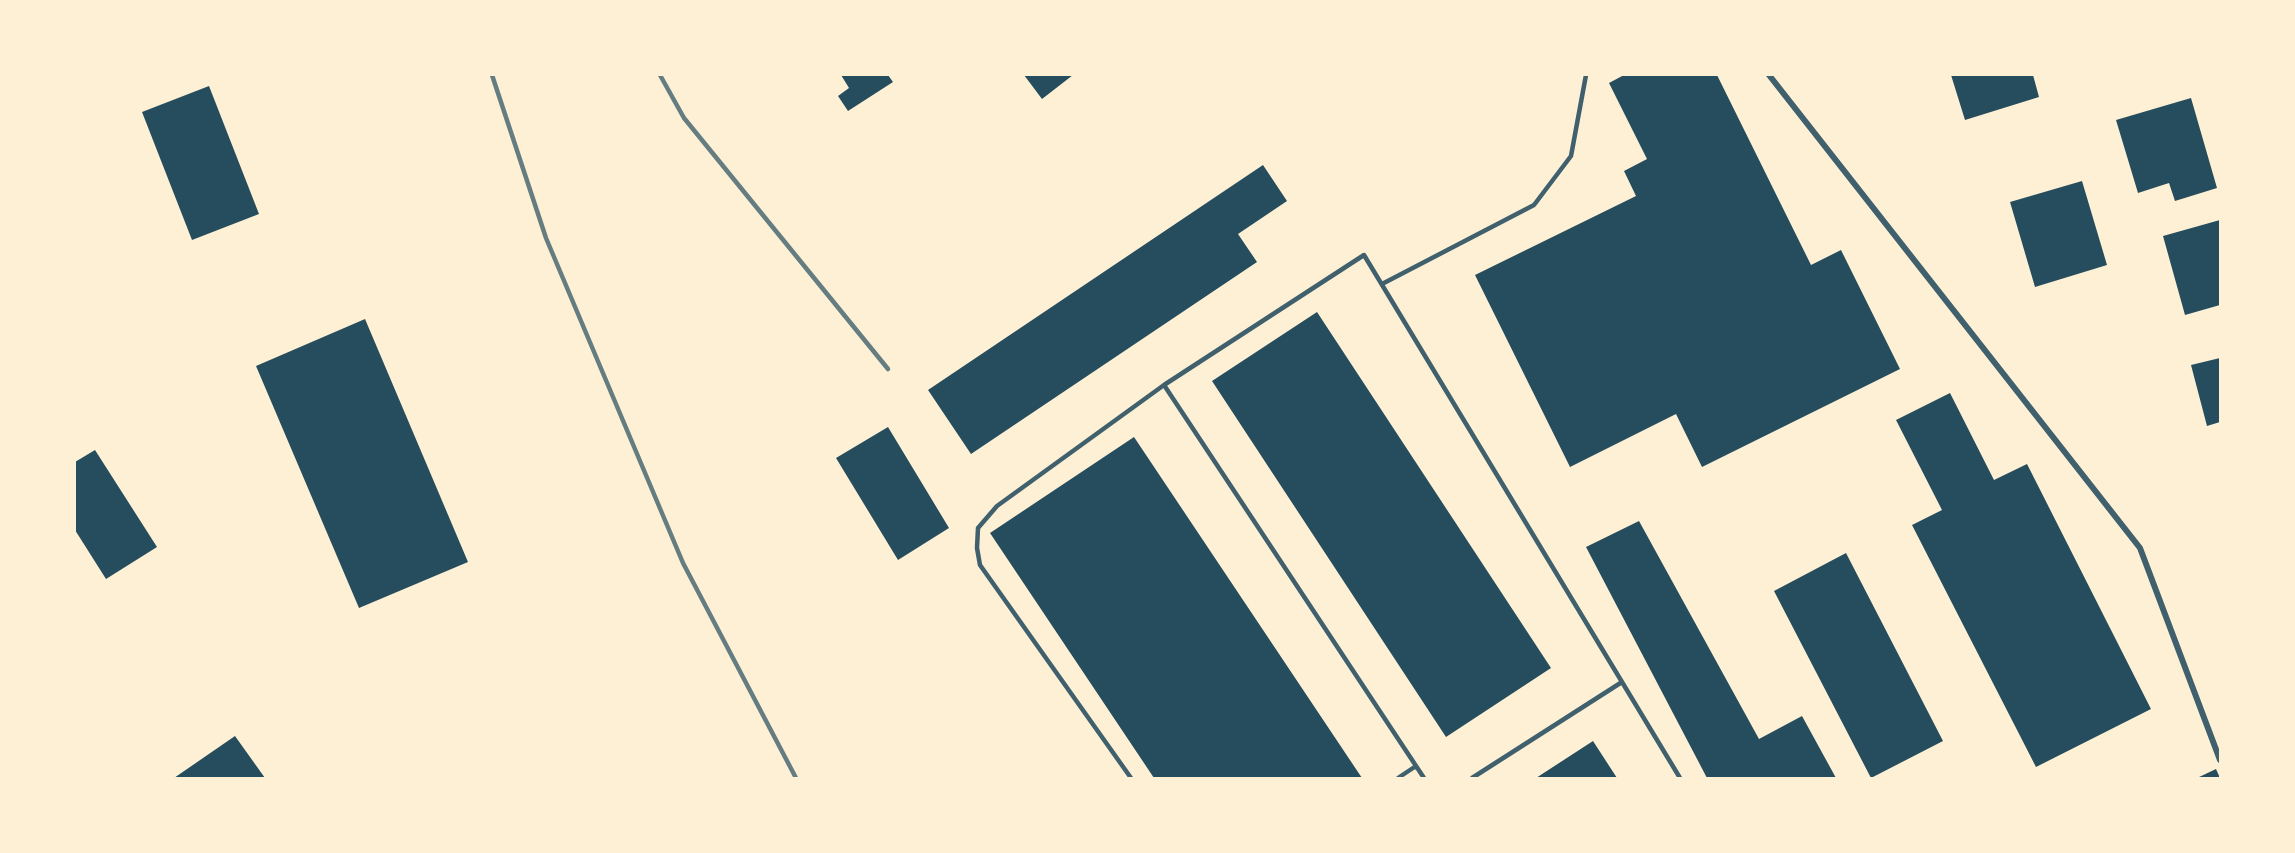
<!DOCTYPE html>
<style>
body{margin:0}
#map{position:relative;width:2295px;height:853px;overflow:hidden;background:#fdf0d5;font-family:Literata,serif}
canvas{display:block}
.frame{position:absolute;inset:0;border:76px solid #fdf0d5;pointer-events:none}
</style>
<div id="map">
<canvas width="2295" height="853"></canvas>
<div class="frame"></div>
</div>
<script>
const g = document.querySelector('canvas').getContext('2d');
g.lineJoin = 'round';
function paint(path, color) {
  g.fillStyle = color;
  g.fill(path, 'evenodd');
}
function poly(rows) {
  const path = new Path2D();
  for (const r of rows) {
    path.moveTo(r[0], r[1]);
    for (let i = 2; i < r.length; i += 2) path.lineTo(r[i], r[i + 1]);
  }
  return path;
}
function strokePath(path, color, width, dash) {
  g.strokeStyle = color;
  g.lineWidth = width;
  g.lineCap = dash ? 'butt' : 'round';
  g.setLineDash(dash || []);
  g.stroke(path);
}
paint(poly([
 [841,75,888,75,893,82,848,111,838,96,849,88],
 [1024,75,1073,75,1042,99],
 [1624,75,1717,75,1811,265,1841,250,1900,369,1702,467,1676,414,1570,467,1475,275,1636,196,1624,171,1647,159,1609,83],
 [1951,75,2033,75,2039,97,1965,120],
 [209,86,259,214,192,240,142,112],
 [2191,98,2217,188,2175,201,2169,183,2138,193,2116,120],
 [1263,165,1287,201,1238,234,1257,262,971,454,928,390],
 [2082,181,2107,265,2035,287,2010,202],
 [2220,220,2220,305,2185,315,2163,236],
 [1317,312,1551,668,1446,737,1212,381],
 [365,319,468,562,359,608,256,366],
 [2220,358,2220,422,2207,426,2191,365],
 [1950,393,1994,480,2027,464,2151,709,2036,767,1912,525,1942,510,1896,420],
 [888,427,949,528,898,560,836,458],
 [1134,437,1362,778,1154,778,990,533],
 [95,450,157,547,106,579,75,530,75,462],
 [1639,521,1759,739,1802,716,1836,778,1707,778,1586,547],
 [1846,553,1943,741,1871,778,1774,591],
 [235,736,265,778,174,778],
 [1593,741,1617,778,1536,778],
 [2216,769,2220,778,2197,778]
]), '#264d5e');
strokePath(poly([
 [1382,284,1534,205,1571,156,1586,75],
 [1131,778,980,565,977,548,978,528,997,506,1164,385],
 [1398,778,1416,766,1417,768],
 [1424,778,1164,385,1364,255,1680,778],
 [1472,778,1622,682]
]), '#3f606c', 4.5);
strokePath(poly([
 [1769,75,2140,548,2220,760]
]), '#3f606c', 6);
strokePath(poly([
 [492,75,546,238,683,563,796,778],
 [660,75,684,118,888,369]
]), '#657d81', 4.5);
</script>
